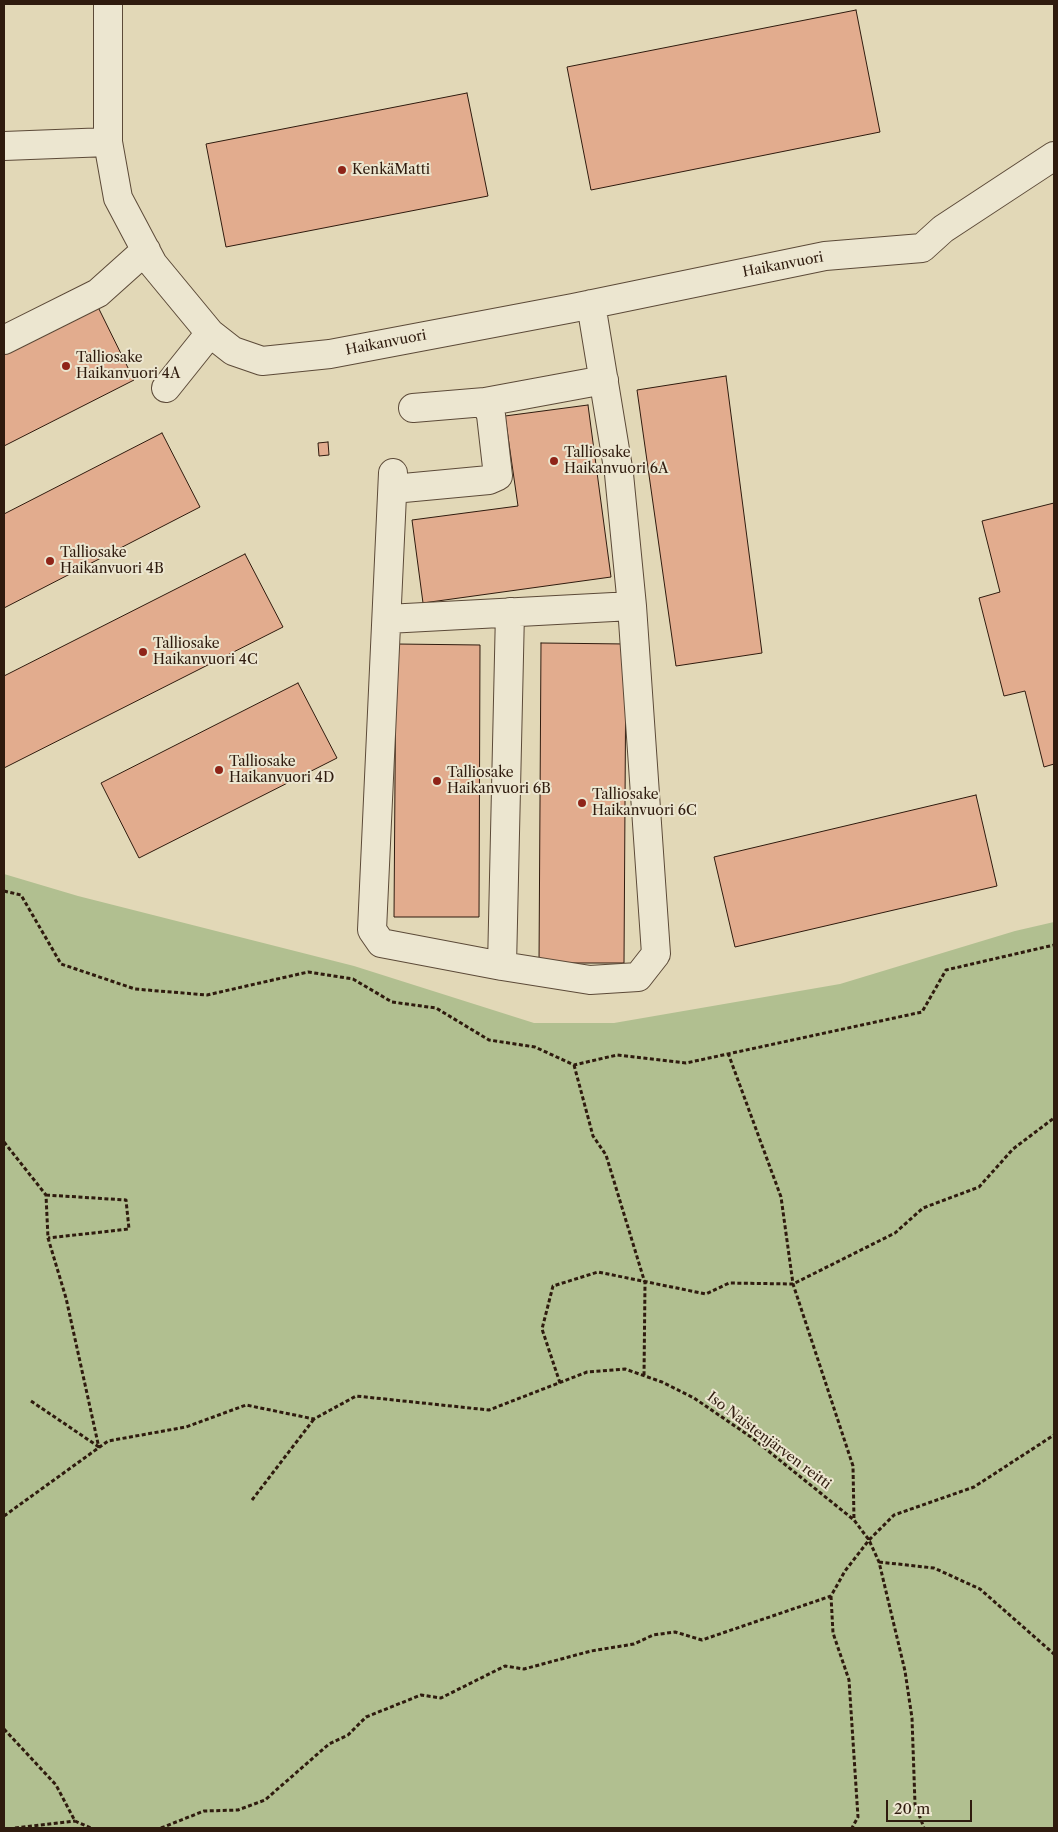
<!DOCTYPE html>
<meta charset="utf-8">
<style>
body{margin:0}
#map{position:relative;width:1058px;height:1832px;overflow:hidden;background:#e2d8b7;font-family:"Libre Caslon Text",serif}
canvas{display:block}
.frame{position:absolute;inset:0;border:5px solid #2f1b0e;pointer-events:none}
.scale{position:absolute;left:886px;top:1800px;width:86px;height:22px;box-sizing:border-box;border:2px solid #2f1b0e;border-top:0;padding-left:6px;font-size:15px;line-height:18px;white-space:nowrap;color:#2f1b0e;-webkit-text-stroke:4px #ece6d0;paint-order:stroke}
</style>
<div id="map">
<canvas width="1058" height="1832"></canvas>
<div class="frame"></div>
<div class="scale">20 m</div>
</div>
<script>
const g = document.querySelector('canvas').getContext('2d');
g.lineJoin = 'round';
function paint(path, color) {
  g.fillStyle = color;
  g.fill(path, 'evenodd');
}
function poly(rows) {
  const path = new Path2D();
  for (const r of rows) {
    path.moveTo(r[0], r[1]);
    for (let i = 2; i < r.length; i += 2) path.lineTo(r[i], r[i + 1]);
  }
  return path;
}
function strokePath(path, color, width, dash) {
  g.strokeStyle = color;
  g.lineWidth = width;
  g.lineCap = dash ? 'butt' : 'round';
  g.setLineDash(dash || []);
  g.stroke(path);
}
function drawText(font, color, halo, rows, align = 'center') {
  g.font = font + ' "Libre Caslon Text",serif';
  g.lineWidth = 4;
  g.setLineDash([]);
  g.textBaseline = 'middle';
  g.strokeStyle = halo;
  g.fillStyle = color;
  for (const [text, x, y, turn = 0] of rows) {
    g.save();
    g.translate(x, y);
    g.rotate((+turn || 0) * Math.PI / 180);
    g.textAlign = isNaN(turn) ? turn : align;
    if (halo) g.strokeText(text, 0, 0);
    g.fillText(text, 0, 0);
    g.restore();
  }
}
paint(poly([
 [4,874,78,896,354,966,534,1023,614,1023,840,984,1015,931,1054,922,1054,1828,4,1828]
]), '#b1bf90');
const building = poly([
 [856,10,880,132,591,190,567,67,856,10],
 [467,93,488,196,226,247,206,144,467,93],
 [97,305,134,380,4,446,4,352,97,305],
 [726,376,762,653,676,666,637,390,726,376],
 [588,405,611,577,423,603,412,520,518,506,505,416,588,405],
 [162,433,200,507,4,608,4,514,162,433],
 [328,442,329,455,319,456,318,443,328,442],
 [1054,503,1054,764,1044,767,1025,691,1004,696,979,598,1000,592,982,521,1054,503],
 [245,554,283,627,4,768,4,676,245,554],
 [541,643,626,644,624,963,539,963,541,643],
 [396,644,480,645,479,917,394,917,396,644],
 [298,683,337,758,139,858,101,783,298,683],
 [976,795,997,886,735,947,714,857,976,795]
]);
paint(building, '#e2ac8e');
strokePath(building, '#2f1b0e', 1);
const minor = poly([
 [108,4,108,142,118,198,153,264,210,333,233,351,262,361,330,354,573,308,825,256,922,248,943,229,1054,156],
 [4,146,108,142],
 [4,340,98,293,146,250],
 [166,388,210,333],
 [485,402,604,380],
 [393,473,372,930,381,943,502,966,590,980,638,977,656,954,632,606,619,474,591,304],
 [393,489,489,480,498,476,491,415,485,402,413,408],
 [387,619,632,606],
 [502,966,510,612]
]);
strokePath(minor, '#5c4a38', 30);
strokePath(poly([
 [4,891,21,895,61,964,135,989,207,995,308,972,353,979,392,1002,436,1008,489,1040,535,1047,574,1065,617,1055,686,1063,922,1012,946,970,1054,945],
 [728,1053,781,1197,793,1284,853,1466,854,1520],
 [574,1065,593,1136,606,1155,645,1283,644,1376],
 [4,1142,46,1195,48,1238,66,1298,99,1448],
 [46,1195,126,1200,129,1229,48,1238],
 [560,1383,542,1329,553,1286,598,1272,706,1294,729,1283,793,1284,895,1233,923,1208,979,1187,1013,1149,1054,1118],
 [31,1401,99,1447],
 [252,1500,314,1419],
 [4,1516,108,1441,186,1427,246,1405,314,1419,356,1396,489,1410,587,1372,625,1369,662,1382,694,1398,751,1437,854,1520,869,1540,879,1562,905,1671,912,1718,915,1804,924,1828],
 [879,1562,934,1568,980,1589,1054,1654],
 [831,1596,833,1633,849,1680,858,1817,852,1828],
 [4,1729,56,1785,75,1821,91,1828],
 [15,1828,75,1821],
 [161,1828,204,1811,238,1810,265,1800,329,1744,348,1735,366,1717,421,1695,441,1698,505,1666,524,1669,591,1651,634,1644,653,1635,675,1632,702,1640,831,1596,845,1571,869,1540,894,1515,974,1487,1054,1435]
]), '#2f1b0e', 3, [4, 2.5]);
strokePath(minor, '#ece6d0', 28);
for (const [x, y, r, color] of [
 [342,170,5,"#8f2418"],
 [66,366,5,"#8f2418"],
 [554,461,5,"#8f2418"],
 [50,561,5,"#8f2418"],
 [143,652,5,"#8f2418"],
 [219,770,5,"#8f2418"],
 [437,781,5,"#8f2418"],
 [582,803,5,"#8f2418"]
]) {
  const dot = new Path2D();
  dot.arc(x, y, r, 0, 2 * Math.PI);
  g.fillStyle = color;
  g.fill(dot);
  strokePath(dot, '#ece6d0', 2);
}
drawText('14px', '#2f1b0e', '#ece6d0', [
 ["KenkäMatti",352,170],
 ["Talliosake",76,358],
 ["Haikanvuori 4A",76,374],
 ["Talliosake",564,453],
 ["Haikanvuori 6A",564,469],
 ["Talliosake",60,553],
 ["Haikanvuori 4B",60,569],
 ["Talliosake",153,644],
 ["Haikanvuori 4C",153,660],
 ["Talliosake",229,762],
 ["Haikanvuori 4D",229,778],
 ["Talliosake",447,773],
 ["Haikanvuori 6B",447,789],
 ["Talliosake",592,795],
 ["Haikanvuori 6C",592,811]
], 'left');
drawText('14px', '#2f1b0e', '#ece6d0', [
 ["Haikanvuori",783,265,-11],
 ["Haikanvuori",386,343,-11],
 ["Iso Naistenjärven reitti",769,1441,37]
]);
</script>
